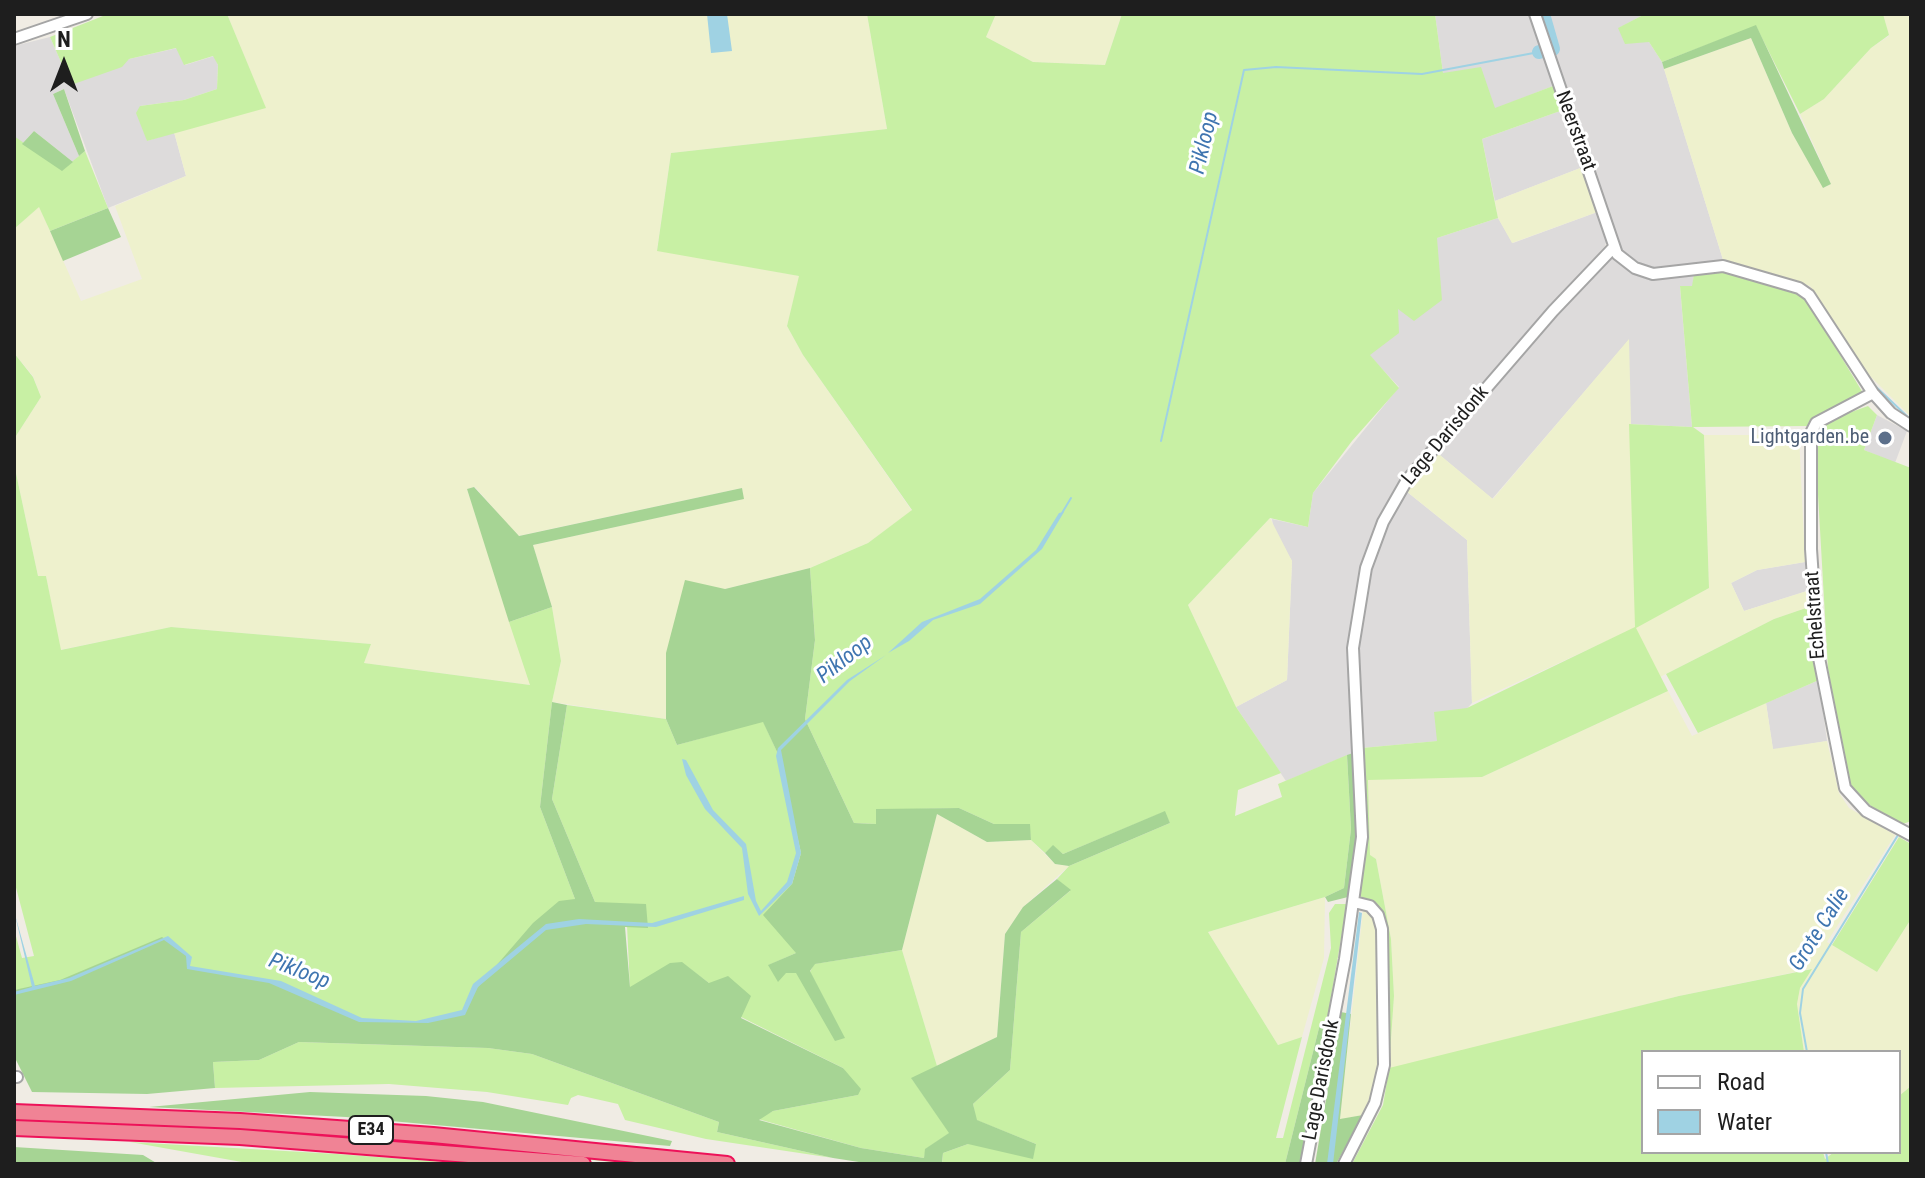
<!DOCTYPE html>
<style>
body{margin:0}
#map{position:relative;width:1925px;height:1178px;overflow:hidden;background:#f0ece4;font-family:"Roboto Condensed",sans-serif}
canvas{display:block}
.frame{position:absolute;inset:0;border:16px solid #1e1e1e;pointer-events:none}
.legend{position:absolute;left:1641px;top:1050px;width:260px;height:104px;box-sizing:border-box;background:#fff;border:2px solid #a5a5a5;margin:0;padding:10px 14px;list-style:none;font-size:24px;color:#1e1e1e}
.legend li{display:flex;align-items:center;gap:16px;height:40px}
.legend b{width:40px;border:2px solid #a5a5a5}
.north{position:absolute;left:24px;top:24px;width:80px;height:80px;-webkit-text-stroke:6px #fff;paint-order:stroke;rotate:0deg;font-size:22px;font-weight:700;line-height:32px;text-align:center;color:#1e1e1e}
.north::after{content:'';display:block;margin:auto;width:28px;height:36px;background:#1e1e1e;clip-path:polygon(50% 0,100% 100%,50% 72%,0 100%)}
</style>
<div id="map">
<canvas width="1925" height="1178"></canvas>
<div class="frame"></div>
<ul class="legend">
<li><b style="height:10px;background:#fff"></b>Road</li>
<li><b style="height:22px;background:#9fd2e3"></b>Water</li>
</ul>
<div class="north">N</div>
</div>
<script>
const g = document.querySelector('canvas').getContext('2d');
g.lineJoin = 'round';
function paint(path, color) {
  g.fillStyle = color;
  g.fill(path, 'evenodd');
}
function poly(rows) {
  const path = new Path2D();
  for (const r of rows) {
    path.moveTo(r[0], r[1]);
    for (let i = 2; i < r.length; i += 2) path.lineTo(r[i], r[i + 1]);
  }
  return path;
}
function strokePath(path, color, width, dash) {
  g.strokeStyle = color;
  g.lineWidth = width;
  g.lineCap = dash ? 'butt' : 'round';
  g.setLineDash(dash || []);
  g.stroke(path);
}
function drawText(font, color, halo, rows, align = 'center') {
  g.font = font + ' "Roboto Condensed",sans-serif';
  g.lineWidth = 6;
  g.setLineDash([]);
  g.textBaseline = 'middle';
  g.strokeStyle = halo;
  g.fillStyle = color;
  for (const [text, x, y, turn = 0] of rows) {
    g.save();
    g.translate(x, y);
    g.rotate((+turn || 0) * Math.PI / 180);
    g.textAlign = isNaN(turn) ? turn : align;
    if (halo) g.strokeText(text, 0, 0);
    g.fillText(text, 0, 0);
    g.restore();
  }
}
paint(poly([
 [1435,14,1530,14,1553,86,1495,109,1443,73],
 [1539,14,1645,14,1619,28,1649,42,1662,62,1724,263,1652,270,1621,251],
 [50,37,71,85,129,59,177,48,185,65,214,56,218,65,217,89,184,100,140,106,147,141,174,132,186,176,108,208,64,89,53,94,79,156,73,162,34,131,22,144,14,136,14,46],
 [1563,110,1583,167,1495,201,1482,139],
 [1600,211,1607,239,1605,246,1421,455,1380,517,1360,571,1351,618,1353,753,1286,781,1236,707,1287,680,1292,561,1274,532,1272,519,1308,527,1313,493,1399,387,1369,355,1437,238,1498,218,1513,243],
 [1612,257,1640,275,1653,279,1694,274,1693,286,1680,287,1692,427,1629,424,1629,340,1492,499,1435,451,1607,258],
 [1877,415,1907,431,1895,463,1864,450],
 [1406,491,1467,540,1472,703,1438,741,1362,748,1357,646,1369,573,1387,523],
 [1805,562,1807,591,1744,611,1731,583,1757,570],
 [1819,680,1827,741,1773,750,1766,703]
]), '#dddbdb');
paint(poly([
 [227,14,867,14,887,129,671,153,657,250,800,276,787,326,803,355,912,511,868,543,810,568,725,589,666,653,666,719,552,702,561,661,552,607,533,545,743,499,742,488,518,536,475,487,467,489,531,685,364,663,371,644,171,627,60,650,46,576,38,576,14,464,14,439,41,397,33,376,14,353,14,229,39,206,81,301,142,279,115,206,186,176,174,132,265,107],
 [996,14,1122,14,1105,65,1033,62,986,37],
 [1883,14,1911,14,1911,417,1862,368,1810,286,1724,263,1664,69,1751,38,1792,133,1824,188,1831,184,1800,114,1824,99,1871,48,1889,36],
 [1583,167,1600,211,1512,243,1498,218,1495,201],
 [1629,339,1636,627,1709,588,1704,435,1799,435,1805,562,1757,570,1731,583,1744,611,1807,591,1809,607,1774,619,1660,677,1635,628,1472,703,1467,540,1406,491,1435,451,1493,499],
 [1270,518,1292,561,1287,680,1236,707,1188,605],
 [1668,691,1692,736,1766,703,1773,749,1827,741,1839,793,1849,808,1895,835,1827,942,1877,972,1911,919,1911,1086,1899,1096,1899,1052,1804,1052,1797,1004,1800,988,1810,969,1679,996,1389,1069,1394,996,1391,939,1376,859,1370,856,1368,779,1482,777],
 [937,814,987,842,1031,840,1055,864,1069,866,1023,907,1005,934,997,1037,937,1066,902,950],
 [1325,897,1324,958,1302,1037,1278,1045,1208,932],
 [1363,910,1375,918,1378,930,1378,1075,1363,1115,1340,1120]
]), '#eef1cd');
paint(poly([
 [108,14,227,14,266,108,147,141,136,113,140,106,184,100,217,89,218,65,213,56,184,65,176,48,129,59,122,67,71,85,50,37],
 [867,14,996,14,986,37,1033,62,1105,65,1122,14,1435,14,1443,73,1481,67,1495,108,1553,86,1563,110,1482,139,1498,218,1437,238,1442,300,1414,321,1398,309,1399,333,1370,355,1399,388,1352,441,1313,493,1308,527,1270,518,1188,605,1236,707,1281,773,1238,790,1235,816,1282,797,1278,784,1347,755,1351,829,1344,888,1325,897,1208,932,1278,1045,1302,1037,1276,1138,1283,1138,1331,948,1329,913,1335,904,1347,904,1326,1026,1320,1024,1285,1164,942,1163,943,1153,968,1144,1036,1144,976,1120,973,1104,1010,1070,1021,932,1070,891,1057,879,1069,866,1170,823,1164,812,1063,854,1053,846,1045,853,1031,840,1029,824,994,824,959,808,876,810,876,824,854,823,805,719,815,640,810,568,868,543,912,510,803,355,787,326,799,276,657,251,671,153,887,129],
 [1645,14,1883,14,1889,35,1871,48,1824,99,1800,114,1756,26,1662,62,1649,42,1625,44,1618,28],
 [14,136,62,170,85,151,108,208,50,231,39,207,14,229],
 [1730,271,1805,297,1863,393,1818,415,1807,426,1693,427,1704,435,1709,588,1636,628,1668,691,1482,777,1368,780,1370,855,1376,859,1391,939,1394,996,1389,1068,1679,996,1812,969,1800,988,1797,1004,1804,1052,1643,1052,1643,1152,1823,1152,1825,1159,1834,1152,1899,1152,1899,1096,1911,1086,1911,1164,1352,1164,1383,1105,1389,1069,1375,905,1360,896,1367,845,1362,748,1437,741,1434,712,1467,708,1635,627,1629,424,1692,427,1680,286,1692,286,1694,274],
 [14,353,33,377,41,397,14,439],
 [1868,406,1877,415,1864,450,1911,468,1911,821,1903,824,1871,806,1855,792,1847,777,1828,669,1815,442,1820,428,1832,419],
 [14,464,38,576,46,576,61,650,171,627,371,644,364,663,530,685,509,622,552,607,561,661,552,702,540,807,575,899,466,1010,421,1022,372,1021,59,984,14,990,14,929,22,958,34,956,14,880],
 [1809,607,1819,680,1698,733,1666,674,1774,619],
 [567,705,666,719,677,745,763,721,778,754,801,853,792,884,796,953,769,965,786,973,796,972,844,1038,810,972,814,964,902,950,937,1066,912,1079,950,1133,926,1149,924,1158,861,1148,758,1119,773,1111,858,1095,843,1068,741,1017,709,983,682,963,630,988,627,925,595,902,552,799],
 [1899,837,1911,844,1911,919,1877,972,1832,945],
 [299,1042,488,1048,532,1054,719,1122,717,1132,833,1158,706,1139,625,1120,618,1104,578,1095,571,1098,568,1105,487,1092,389,1084,215,1088,213,1062,259,1060],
 [14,1118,184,1124,414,1139,678,1164,637,1164,287,1134,14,1122],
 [130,1142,337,1154,471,1164,253,1164]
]), '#c8f0a4');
paint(poly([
 [1756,25,1831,184,1823,188,1792,133,1751,38,1664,69,1662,62],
 [64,89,85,151,79,156,53,94],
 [34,131,73,162,62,171,22,144],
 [108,208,121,237,63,261,50,231],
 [474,487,519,536,742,488,744,499,533,545,552,607,509,622,467,489],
 [810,568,815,640,805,719,854,823,876,824,876,809,959,808,994,824,1030,824,1031,840,987,842,937,814,902,950,815,964,810,971,845,1038,835,1041,796,973,786,973,778,982,768,965,796,953,763,915,792,884,801,853,778,754,763,722,677,745,666,719,666,653,685,580,725,589],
 [552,702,567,705,552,799,595,902,646,904,648,928,625,927,630,987,670,963,682,962,709,983,728,976,751,996,741,1018,843,1068,861,1089,858,1095,773,1111,759,1120,861,1148,924,1158,925,1149,949,1133,911,1078,997,1037,1005,934,1023,907,1057,879,1071,890,1021,932,1010,1070,973,1104,977,1120,1036,1144,1033,1159,968,1144,943,1153,942,1162,951,1164,872,1164,833,1158,717,1132,719,1122,532,1054,488,1048,299,1042,259,1060,213,1062,215,1088,147,1094,32,1092,14,1056,14,990,60,980,162,937,187,955,189,967,264,979,359,1020,421,1022,466,1010,470,996,533,923,559,901,575,899,540,807],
 [1353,753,1357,840,1351,891,1348,897,1328,902,1325,897,1344,888,1351,829,1347,755],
 [1165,811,1170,823,1069,866,1055,864,1045,853,1053,845,1063,854],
 [1341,1012,1351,1014,1340,1119,1363,1115,1336,1164,1315,1164],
 [1320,1024,1326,1026,1300,1164,1285,1164],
 [310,1092,426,1096,483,1102,672,1141,670,1146,346,1117,149,1107],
 [14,1147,143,1155,158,1164,14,1164]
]), '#a6d494');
paint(poly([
 [707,14,727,14,732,51,711,53],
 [1064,512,1042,549,980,604,933,620,909,641,888,653,922,622,980,599,1036,550,1059,513],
 [886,655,850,681,781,750,801,853,792,884,759,916,748,894,742,848,705,809,686,775,682,759,686,760,713,810,746,844,756,901,761,911,787,882,796,853,776,756,778,748,847,680],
 [744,896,744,900,656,927,586,924,546,930,478,987,465,1015,428,1023,359,1022,269,983,187,969,186,956,164,940,71,981,14,995,14,992,32,987,14,911,35,986,69,978,168,936,192,957,190,966,281,981,362,1018,416,1021,462,1010,473,984,546,924,579,919,652,923],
 [1359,912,1362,913,1333,1164,1327,1164]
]), '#9fd2e3');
strokePath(poly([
 [1872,383,1911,420],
 [1161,441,1244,70,1276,67,1422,74,1539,52],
 [1062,513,1071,498],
 [1807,1052,1800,1013,1803,989,1898,835],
 [1826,1152,1828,1164]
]), '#9fd2e3', 2);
strokePath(poly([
 [1539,52,1553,49,1543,14]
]), '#9fd2e3', 14);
const minor = poly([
 [1535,14,1617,254,1635,268,1653,274,1723,266,1799,288,1809,295,1873,393,1891,413,1911,426],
 [14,39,87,14],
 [1873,393,1816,423,1811,433,1811,549,1818,653,1845,788,1866,811,1911,835],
 [14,1077,17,1077],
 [1306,1164,1345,959,1362,837,1353,648,1366,568,1383,522,1407,480,1553,311,1613,248],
 [1344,1164,1375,1103,1384,1065,1382,929,1378,915,1370,906,1354,902]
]);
const highway = poly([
 [14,1112,240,1121,433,1135,727,1164],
 [14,1128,240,1137,583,1164]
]);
strokePath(minor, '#a5a5a5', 14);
strokePath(highway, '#ed1259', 18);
strokePath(minor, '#fff', 10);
strokePath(highway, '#f08395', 14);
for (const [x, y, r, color] of [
 [1885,438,8,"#5c6f8a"]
]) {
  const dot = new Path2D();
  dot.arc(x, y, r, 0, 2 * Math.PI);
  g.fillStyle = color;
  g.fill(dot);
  strokePath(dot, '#fff', 3);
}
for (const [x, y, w] of [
 [371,1130,44]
]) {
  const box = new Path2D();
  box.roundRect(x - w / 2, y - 14, w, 28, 6);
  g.fillStyle = '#fff';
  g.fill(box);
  strokePath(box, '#1e1e1e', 2);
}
drawText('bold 18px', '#1e1e1e', null, [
 ["E34",371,1130]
]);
drawText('20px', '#1e1e1e', '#fff', [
 ["Neerstraat",1575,131,70],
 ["Lage Darisdonk",1446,436,-50],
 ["Echelstraat",1816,615,-94],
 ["Lage Darisdonk",1322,1080,-79]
]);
drawText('20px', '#4e5e75', '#fff', [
 ["Lightgarden.be",1869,438]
], 'right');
drawText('italic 22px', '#3f75b0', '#fff', [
 ["Pikloop",1205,143,-77],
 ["Pikloop",845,660,-38],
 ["Grote Calie",1820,930,-58],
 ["Pikloop",299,972,21]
]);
</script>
